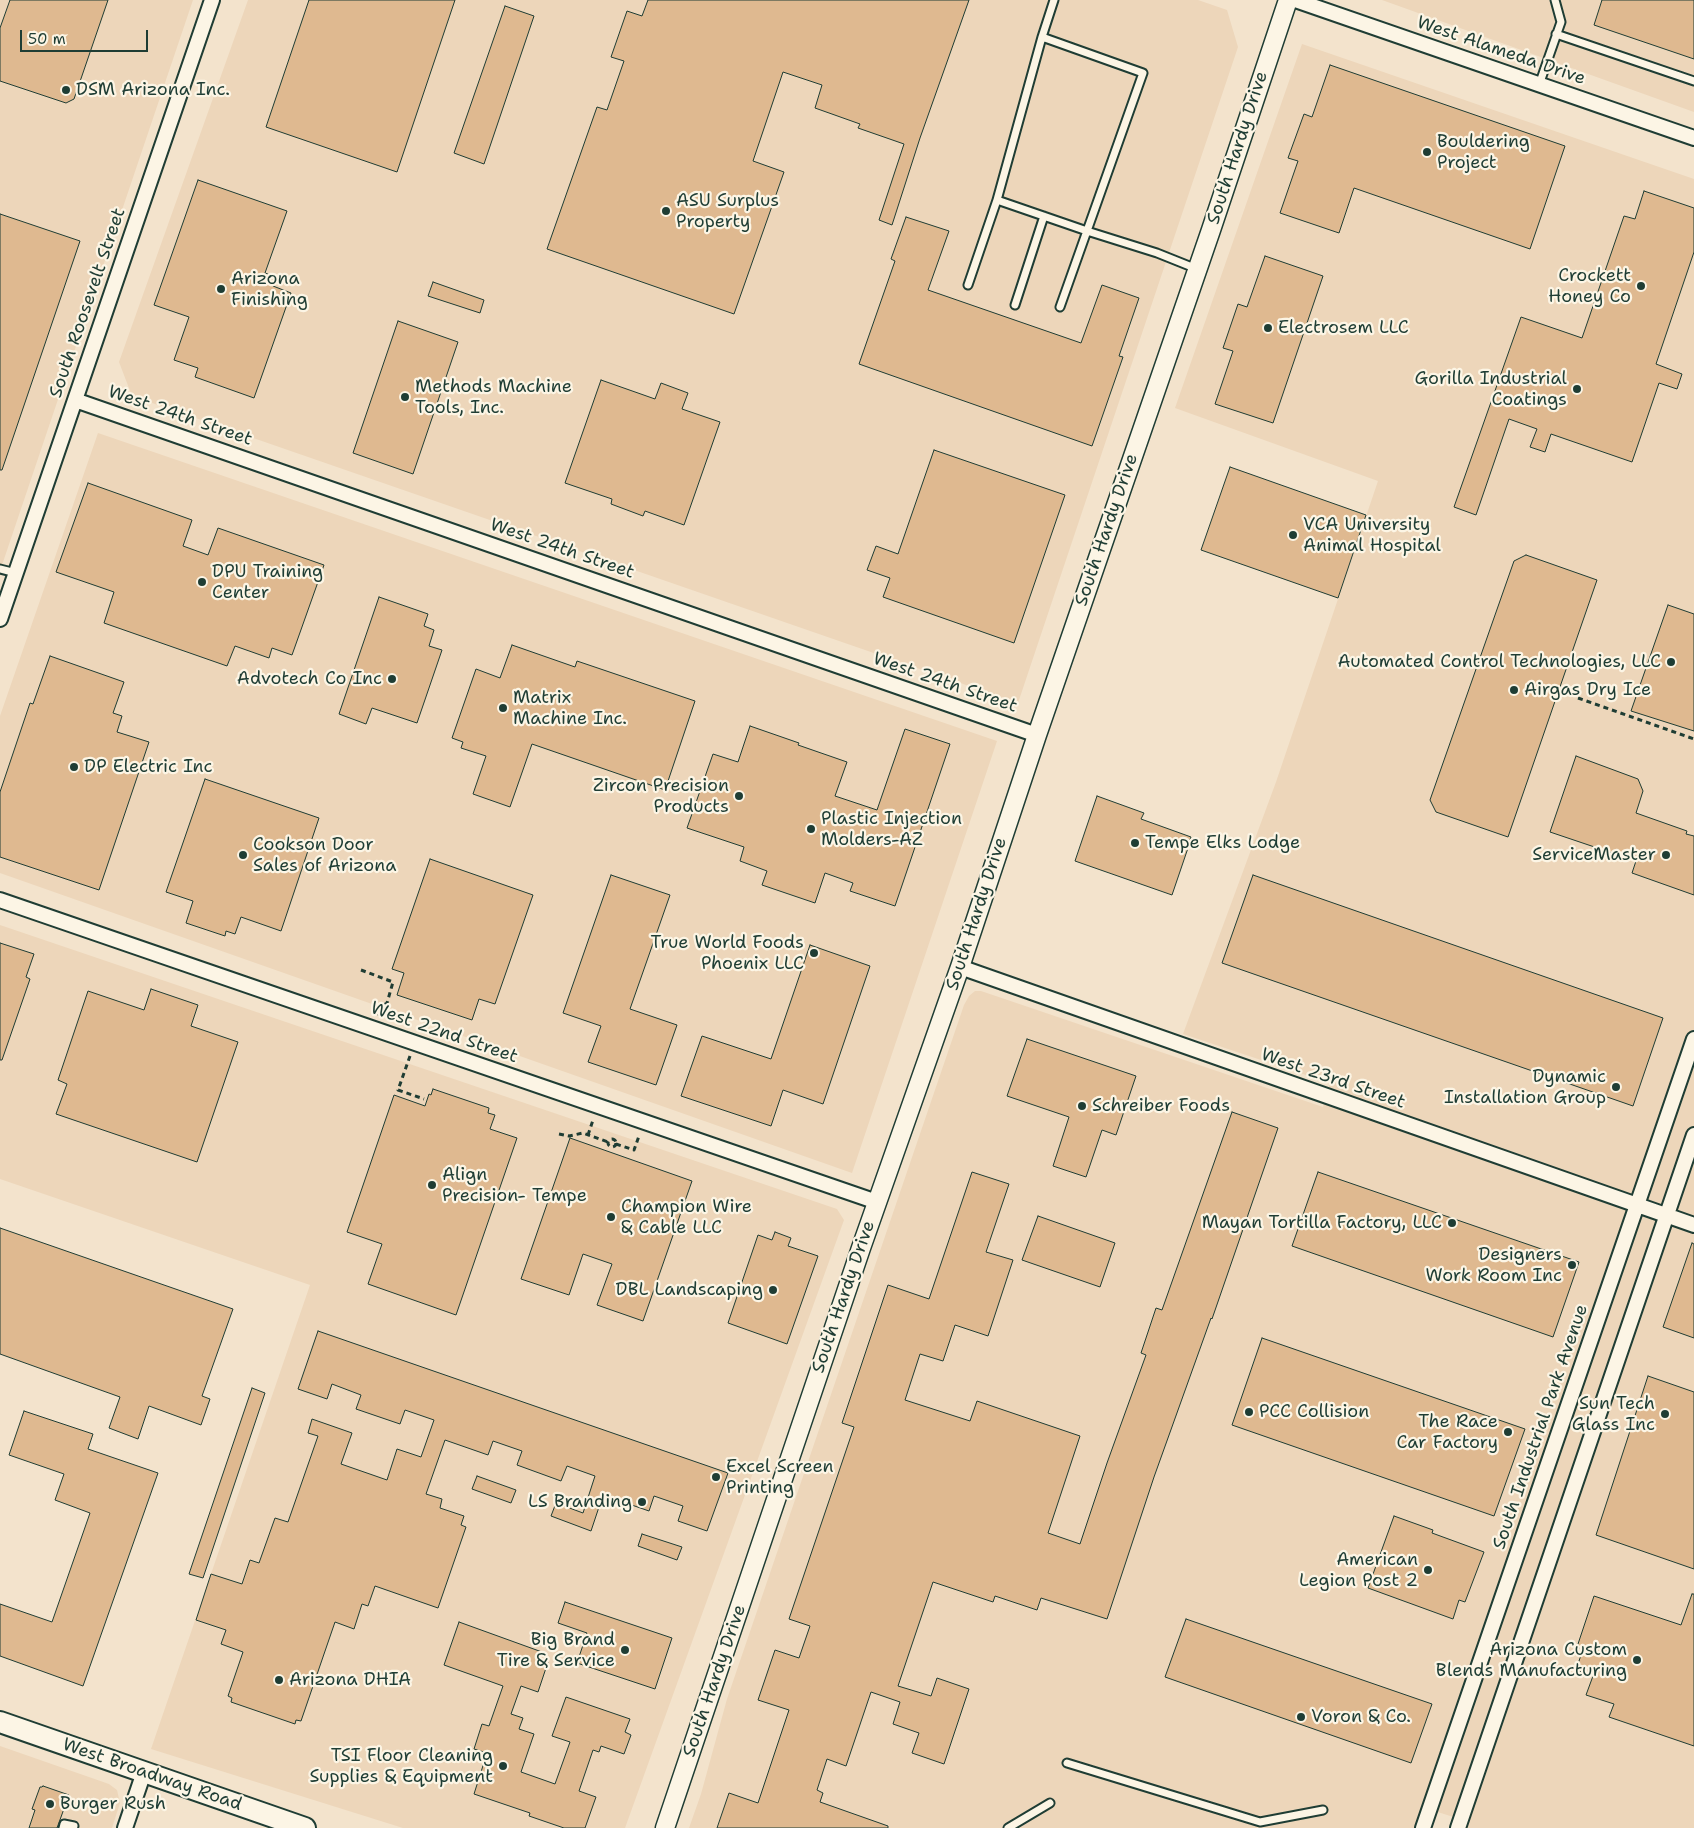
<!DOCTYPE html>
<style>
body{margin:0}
#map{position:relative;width:1694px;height:1828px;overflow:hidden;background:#f3e3cc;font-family:"Shantell Sans",sans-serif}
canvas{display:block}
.scale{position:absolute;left:20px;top:30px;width:128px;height:22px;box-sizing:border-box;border:2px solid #1f3d34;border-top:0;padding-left:6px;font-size:15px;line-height:18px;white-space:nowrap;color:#1f3d34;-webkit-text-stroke:4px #fcf5e5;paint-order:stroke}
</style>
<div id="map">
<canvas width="1694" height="1828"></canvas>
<div class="scale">50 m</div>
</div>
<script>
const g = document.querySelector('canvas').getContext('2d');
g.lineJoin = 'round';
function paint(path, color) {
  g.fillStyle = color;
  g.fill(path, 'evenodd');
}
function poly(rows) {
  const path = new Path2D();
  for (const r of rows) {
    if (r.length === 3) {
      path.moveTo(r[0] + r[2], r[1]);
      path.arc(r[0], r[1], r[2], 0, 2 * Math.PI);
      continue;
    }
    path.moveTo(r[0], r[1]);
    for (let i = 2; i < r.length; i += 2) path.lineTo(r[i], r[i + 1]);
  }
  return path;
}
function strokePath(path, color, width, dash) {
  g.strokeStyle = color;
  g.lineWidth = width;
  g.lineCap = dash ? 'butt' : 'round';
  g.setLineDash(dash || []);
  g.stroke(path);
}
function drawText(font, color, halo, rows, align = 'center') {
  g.font = font + ' "Shantell Sans",sans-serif';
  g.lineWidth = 4.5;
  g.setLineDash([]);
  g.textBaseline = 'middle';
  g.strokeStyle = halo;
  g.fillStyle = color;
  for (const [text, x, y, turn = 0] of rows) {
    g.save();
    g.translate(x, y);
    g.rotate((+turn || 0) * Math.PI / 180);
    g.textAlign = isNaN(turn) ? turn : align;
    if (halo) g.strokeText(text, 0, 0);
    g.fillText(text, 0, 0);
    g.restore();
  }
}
paint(poly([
 [0,0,193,0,0,571],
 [248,0,1198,0,1227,10,1238,47,1018,703,132,396,119,362],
 [1382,0,1694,0,1694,112],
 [1302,44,1694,179,1694,1828,1464,1828,1466,1821,1422,1807,1415,1828,689,1828,701,1794,727,1699,964,1005,969,996,975,991,981,991,1323,1107,1330,1083,1183,1034,1276,782,1378,481,1175,408],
 [98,433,997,741,852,1173,0,873,0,716],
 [0,925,837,1209,844,1220,625,1828,403,1828,151,1749,310,1285,0,1179],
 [0,1746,109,1784,117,1790,120,1803,112,1828,0,1828]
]), '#edd6ba');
const building = poly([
 [10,0,108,0,74,99,66,103,0,81,0,28,10,0],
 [309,0,455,0,397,172,266,127,309,0],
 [648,0,969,0,920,138,892,225,879,220,904,144,858,128,860,124,815,108,822,85,783,72,753,161,784,172,734,314,547,249,597,107,607,110,624,61,611,57,627,11,642,16,648,0],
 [1602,0,1694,0,1694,59,1594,25,1602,0],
 [505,6,534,16,484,164,454,153,505,6],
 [1330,65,1565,146,1530,249,1354,188,1339,233,1280,213,1298,161,1288,158,1304,114,1312,117,1330,65],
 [198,180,287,211,265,273,276,277,273,286,291,293,254,398,195,377,198,368,174,360,189,317,154,305,198,180],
 [1644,191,1694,208,1694,252,1656,364,1682,374,1677,389,1659,383,1632,462,1551,434,1545,452,1530,447,1537,429,1509,419,1476,515,1454,507,1521,317,1582,338,1624,216,1635,219,1644,191],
 [0,214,80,241,2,470,0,470,0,214],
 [906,217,949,231,928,290,1081,343,1102,285,1139,298,1119,356,1123,357,1092,446,859,364,895,261,891,259,906,217],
 [1265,256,1323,276,1273,423,1215,404,1233,351,1223,348,1238,304,1247,307,1265,256],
 [433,282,484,300,480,313,428,296,433,282],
 [398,321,458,342,413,474,353,453,398,321],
 [601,380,655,399,661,383,688,393,682,409,720,422,684,525,645,511,643,516,611,504,612,499,565,483,601,380],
 [934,450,1065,495,1014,643,883,597,890,578,867,570,876,546,898,554,934,450],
 [1230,467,1366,515,1338,598,1201,550,1230,467],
 [88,483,192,520,183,546,208,555,218,528,324,565,292,655,272,648,269,658,235,646,227,666,104,623,114,592,56,572,88,483],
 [1526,555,1597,580,1508,837,1436,812,1430,800,1514,561,1526,555],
 [379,597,428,614,424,626,434,630,429,646,442,650,417,723,372,708,366,724,339,714,379,597],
 [1668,605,1694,614,1694,731,1631,711,1668,605],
 [512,645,575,667,577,661,695,701,665,790,532,744,510,807,473,794,486,756,461,748,463,742,452,738,476,669,500,678,512,645],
 [50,656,124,682,113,713,122,716,117,732,149,742,99,890,0,857,0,792,30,703,33,704,50,656],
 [750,726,799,743,798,745,847,762,835,796,877,810,905,729,950,744,895,906,850,891,853,883,825,873,815,903,762,885,767,871,740,861,744,847,687,828,713,754,738,762,750,726],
 [1576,756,1638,779,1643,791,1636,813,1687,831,1686,834,1694,836,1694,895,1632,873,1636,861,1550,832,1576,756],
 [205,779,319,818,281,931,241,917,235,934,226,931,225,936,186,923,193,901,166,892,205,779],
 [1097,796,1144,813,1141,819,1191,837,1187,848,1188,848,1172,895,1075,861,1097,796],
 [430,859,533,895,495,1004,479,999,472,1020,397,995,404,973,392,969,430,859],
 [611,875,670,895,630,1009,677,1025,656,1085,588,1062,601,1026,563,1013,611,875],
 [1253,875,1663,1018,1633,1106,1222,963,1253,875],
 [0,943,34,954,26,977,30,979,2,1060,0,1060,0,943],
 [810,945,870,966,823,1104,783,1090,771,1126,681,1096,702,1036,771,1059,810,945],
 [151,989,198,1005,191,1026,238,1042,197,1162,56,1114,67,1084,58,1080,88,991,144,1010,151,989],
 [1027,1039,1136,1076,1116,1135,1102,1130,1086,1177,1053,1166,1069,1117,1007,1096,1027,1039],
 [433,1089,489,1108,488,1113,495,1115,490,1129,517,1138,456,1315,368,1284,382,1244,347,1232,394,1095,425,1106,429,1094,431,1095,433,1089],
 [1232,1112,1278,1128,1212,1319,1211,1318,1154,1477,1107,1619,1041,1598,1037,1610,995,1596,993,1602,933,1582,898,1686,931,1696,937,1678,969,1689,944,1764,912,1753,919,1733,893,1724,900,1702,871,1692,846,1766,827,1759,817,1790,823,1793,820,1802,888,1826,888,1828,717,1828,729,1793,758,1803,789,1710,758,1700,775,1650,799,1658,810,1626,789,1619,854,1427,842,1423,888,1285,929,1299,972,1172,1009,1184,986,1252,1013,1260,988,1336,955,1325,943,1361,920,1354,905,1400,970,1421,977,1401,1080,1436,1048,1533,1080,1544,1107,1463,1146,1355,1141,1353,1156,1308,1162,1310,1232,1112],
 [570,1138,692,1181,643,1321,597,1305,612,1264,583,1254,569,1295,521,1279,570,1138],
 [1318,1172,1579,1262,1553,1337,1292,1246,1318,1172],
 [1038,1216,1115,1243,1100,1287,1022,1260,1038,1216],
 [0,1228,233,1309,202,1396,210,1399,201,1425,149,1406,138,1439,109,1428,120,1397,0,1354,0,1228],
 [775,1232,791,1238,788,1246,818,1256,787,1344,728,1323,758,1235,772,1240,775,1232],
 [1692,1243,1694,1244,1694,1338,1663,1327,1692,1243],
 [318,1331,728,1473,707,1531,678,1521,683,1506,654,1496,649,1511,603,1495,591,1531,551,1516,556,1503,583,1513,595,1476,567,1466,561,1481,517,1465,522,1451,493,1441,488,1455,445,1440,426,1494,442,1499,440,1508,464,1516,461,1525,466,1527,438,1608,375,1586,368,1606,362,1604,354,1629,335,1622,301,1721,296,1720,295,1724,231,1702,232,1698,228,1696,243,1652,221,1644,226,1630,196,1620,211,1574,242,1584,250,1560,259,1563,275,1518,288,1522,318,1436,308,1433,312,1419,352,1433,341,1464,387,1480,397,1449,421,1457,434,1420,405,1410,400,1424,356,1409,361,1395,332,1384,327,1399,298,1389,318,1331],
 [1262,1338,1525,1429,1494,1516,1232,1425,1262,1338],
 [1648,1376,1694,1392,1694,1569,1596,1535,1648,1376],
 [252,1388,265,1393,203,1578,189,1574,252,1388],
 [24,1411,93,1434,88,1449,158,1473,83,1686,0,1656,0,1604,52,1622,90,1513,55,1500,64,1474,9,1455,24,1411],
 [477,1476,516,1490,511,1503,472,1489,477,1476],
 [1394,1516,1433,1530,1432,1533,1484,1552,1465,1602,1459,1600,1453,1619,1368,1588,1394,1516],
 [642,1534,682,1547,677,1560,638,1546,642,1534],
 [1692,1594,1694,1594,1694,1746,1609,1717,1614,1704,1586,1695,1593,1676,1576,1670,1583,1649,1577,1647,1594,1596,1681,1625,1692,1594],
 [565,1602,672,1638,655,1689,577,1663,587,1633,558,1623,565,1602],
 [1186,1619,1432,1704,1411,1763,1165,1677,1186,1619],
 [459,1622,542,1652,539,1659,548,1662,538,1692,521,1686,511,1714,523,1718,519,1729,534,1734,521,1772,555,1784,570,1742,552,1736,566,1697,630,1719,625,1732,631,1735,624,1754,601,1746,599,1752,593,1750,579,1791,596,1797,585,1828,564,1828,529,1816,530,1813,474,1794,487,1753,474,1749,482,1724,489,1726,503,1686,444,1665,459,1622],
 [43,1786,69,1795,57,1828,29,1828,35,1810,32,1809,40,1787,42,1787,43,1786]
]);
paint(building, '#dfb990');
strokePath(building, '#1f3d34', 1);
const service = poly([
 [1556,34,1694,81],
 [1042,37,1143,73,1060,307],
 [1539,85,1561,22,1555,0],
 [997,200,1042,37,1054,0],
 [968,285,997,200,1087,231,1157,253,1197,269],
 [1015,305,1044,216],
 [0,569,16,573],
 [1067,1763,1260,1822,1323,1810],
 [63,1828,64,1824,74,1826],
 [1008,1828,1050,1803]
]);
const minor = poly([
 [1295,0,1694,138],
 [75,400,1037,735],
 [0,619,212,0],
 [0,900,877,1202],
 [960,967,1694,1225],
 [125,1828,144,1772],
 [1423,1828,1694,1039],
 [1458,1828,1694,1135]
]);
const tertiary = poly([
 [665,1828,861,1248,960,967,1037,735,1211,230,1288,0]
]);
const secondary = poly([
 [0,1722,305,1828]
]);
strokePath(service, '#1f3d34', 11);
strokePath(minor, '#1f3d34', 18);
strokePath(tertiary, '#1f3d34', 21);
strokePath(secondary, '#1f3d34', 24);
strokePath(poly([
 [1578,698,1694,739],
 [361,970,393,982,387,1003,380,1007,377,1015],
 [410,1056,398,1090,424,1099],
 [559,1134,569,1136,583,1133,608,1142],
 [588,1135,593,1120],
 [612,1143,4],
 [616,1144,634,1150,639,1136]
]), '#1f3d34', 3, [5, 4]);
strokePath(service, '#fcf5e5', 7);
strokePath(minor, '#fcf5e5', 14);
strokePath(tertiary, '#fcf5e5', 18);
strokePath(secondary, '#fcf5e5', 20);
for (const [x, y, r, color] of [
 [66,90,5,"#1f3d34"],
 [1427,152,5,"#1f3d34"],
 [666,211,5,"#1f3d34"],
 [1641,286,5,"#1f3d34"],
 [221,289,5,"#1f3d34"],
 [1268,328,5,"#1f3d34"],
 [1577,389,5,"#1f3d34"],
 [405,397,5,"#1f3d34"],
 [1293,535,5,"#1f3d34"],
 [202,582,5,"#1f3d34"],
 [1671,662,5,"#1f3d34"],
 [392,679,5,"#1f3d34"],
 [1514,690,5,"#1f3d34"],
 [503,708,5,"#1f3d34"],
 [74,767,5,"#1f3d34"],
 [739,796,5,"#1f3d34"],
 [811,829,5,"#1f3d34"],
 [1135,843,5,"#1f3d34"],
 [243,855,5,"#1f3d34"],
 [1666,855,5,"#1f3d34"],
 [814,953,5,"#1f3d34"],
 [1616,1087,5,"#1f3d34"],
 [1082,1106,5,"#1f3d34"],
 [432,1185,5,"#1f3d34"],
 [611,1217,5,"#1f3d34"],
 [1452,1223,5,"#1f3d34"],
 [1572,1265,5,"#1f3d34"],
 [773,1290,5,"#1f3d34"],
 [1249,1412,5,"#1f3d34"],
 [1665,1414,5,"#1f3d34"],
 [1508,1432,5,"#1f3d34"],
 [716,1477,5,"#1f3d34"],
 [642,1502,5,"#1f3d34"],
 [1428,1570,5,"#1f3d34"],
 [625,1650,5,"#1f3d34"],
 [1637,1660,5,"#1f3d34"],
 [279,1680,5,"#1f3d34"],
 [1301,1717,5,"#1f3d34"],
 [503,1766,5,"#1f3d34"],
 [50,1804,5,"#1f3d34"]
]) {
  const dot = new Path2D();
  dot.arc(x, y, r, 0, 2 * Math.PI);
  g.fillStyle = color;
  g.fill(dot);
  strokePath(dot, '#fcf5e5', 2);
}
drawText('18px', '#1f3d34', '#fcf5e5', [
 ["West Alameda Drive",1501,51,19],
 ["South Hardy Drive",1238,148,-72],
 ["South Roosevelt Street",88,303,-71],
 ["West 24th Street",180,416,19],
 ["South Hardy Drive",1107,530,-71],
 ["West 24th Street",562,549,19],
 ["West 24th Street",945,683,19],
 ["South Hardy Drive",977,914,-72],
 ["West 22nd Street",444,1033,19],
 ["West 23rd Street",1333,1079,19],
 ["South Hardy Drive",844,1297,-71],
 ["South Industrial Park Avenue",1541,1427,-71],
 ["South Hardy Drive",715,1681,-71],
 ["West Broadway Road",152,1775,19]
]);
drawText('18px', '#1f3d34', '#fcf5e5', [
 ["DSM Arizona Inc.",76,90],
 ["Bouldering",1437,142],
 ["Project",1437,163],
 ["ASU Surplus",676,201],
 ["Property",676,222],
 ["Crockett",1631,276,"right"],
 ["Honey Co",1631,297,"right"],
 ["Arizona",231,279],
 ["Finishing",231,300],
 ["Electrosem LLC",1278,328],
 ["Gorilla Industrial",1567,379,"right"],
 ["Coatings",1567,400,"right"],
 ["Methods Machine",415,387],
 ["Tools, Inc.",415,408],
 ["VCA University",1303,525],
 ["Animal Hospital",1303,546],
 ["DPU Training",212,572],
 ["Center",212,593],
 ["Automated Control Technologies, LLC",1661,662,"right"],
 ["Advotech Co Inc",382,679,"right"],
 ["Airgas Dry Ice",1524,690],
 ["Matrix",513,698],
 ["Machine Inc.",513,719],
 ["DP Electric Inc",84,767],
 ["Zircon Precision",729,786,"right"],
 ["Products",729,807,"right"],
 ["Plastic Injection",821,819],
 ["Molders-AZ",821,840],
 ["Tempe Elks Lodge",1145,843],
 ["Cookson Door",253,845],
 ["Sales of Arizona",253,866],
 ["ServiceMaster",1656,855,"right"],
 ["True World Foods",804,943,"right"],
 ["Phoenix LLC",804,964,"right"],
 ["Dynamic",1606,1077,"right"],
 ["Installation Group",1606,1098,"right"],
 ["Schreiber Foods",1092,1106],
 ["Align",442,1175],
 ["Precision- Tempe",442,1196],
 ["Champion Wire",621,1207],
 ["& Cable LLC",621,1228],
 ["Mayan Tortilla Factory, LLC",1442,1223,"right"],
 ["Designers",1562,1255,"right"],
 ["Work Room Inc",1562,1276,"right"],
 ["DBL Landscaping",763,1290,"right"],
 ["Sun Tech",1655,1404,"right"],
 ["Glass Inc",1655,1425,"right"],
 ["PCC Collision",1259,1412],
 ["The Race",1498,1422,"right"],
 ["Car Factory",1498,1443,"right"],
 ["Excel Screen",726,1467],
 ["Printing",726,1488],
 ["LS Branding",632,1502,"right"],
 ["American",1418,1560,"right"],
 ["Legion Post 2",1418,1581,"right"],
 ["Big Brand",615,1640,"right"],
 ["Tire & Service",615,1661,"right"],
 ["Arizona Custom",1627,1650,"right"],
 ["Blends Manufacturing",1627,1671,"right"],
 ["Arizona DHIA",289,1680],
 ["Voron & Co.",1311,1717],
 ["TSI Floor Cleaning",493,1756,"right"],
 ["Supplies & Equipment",493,1777,"right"],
 ["Burger Rush",60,1804]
], 'left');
</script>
